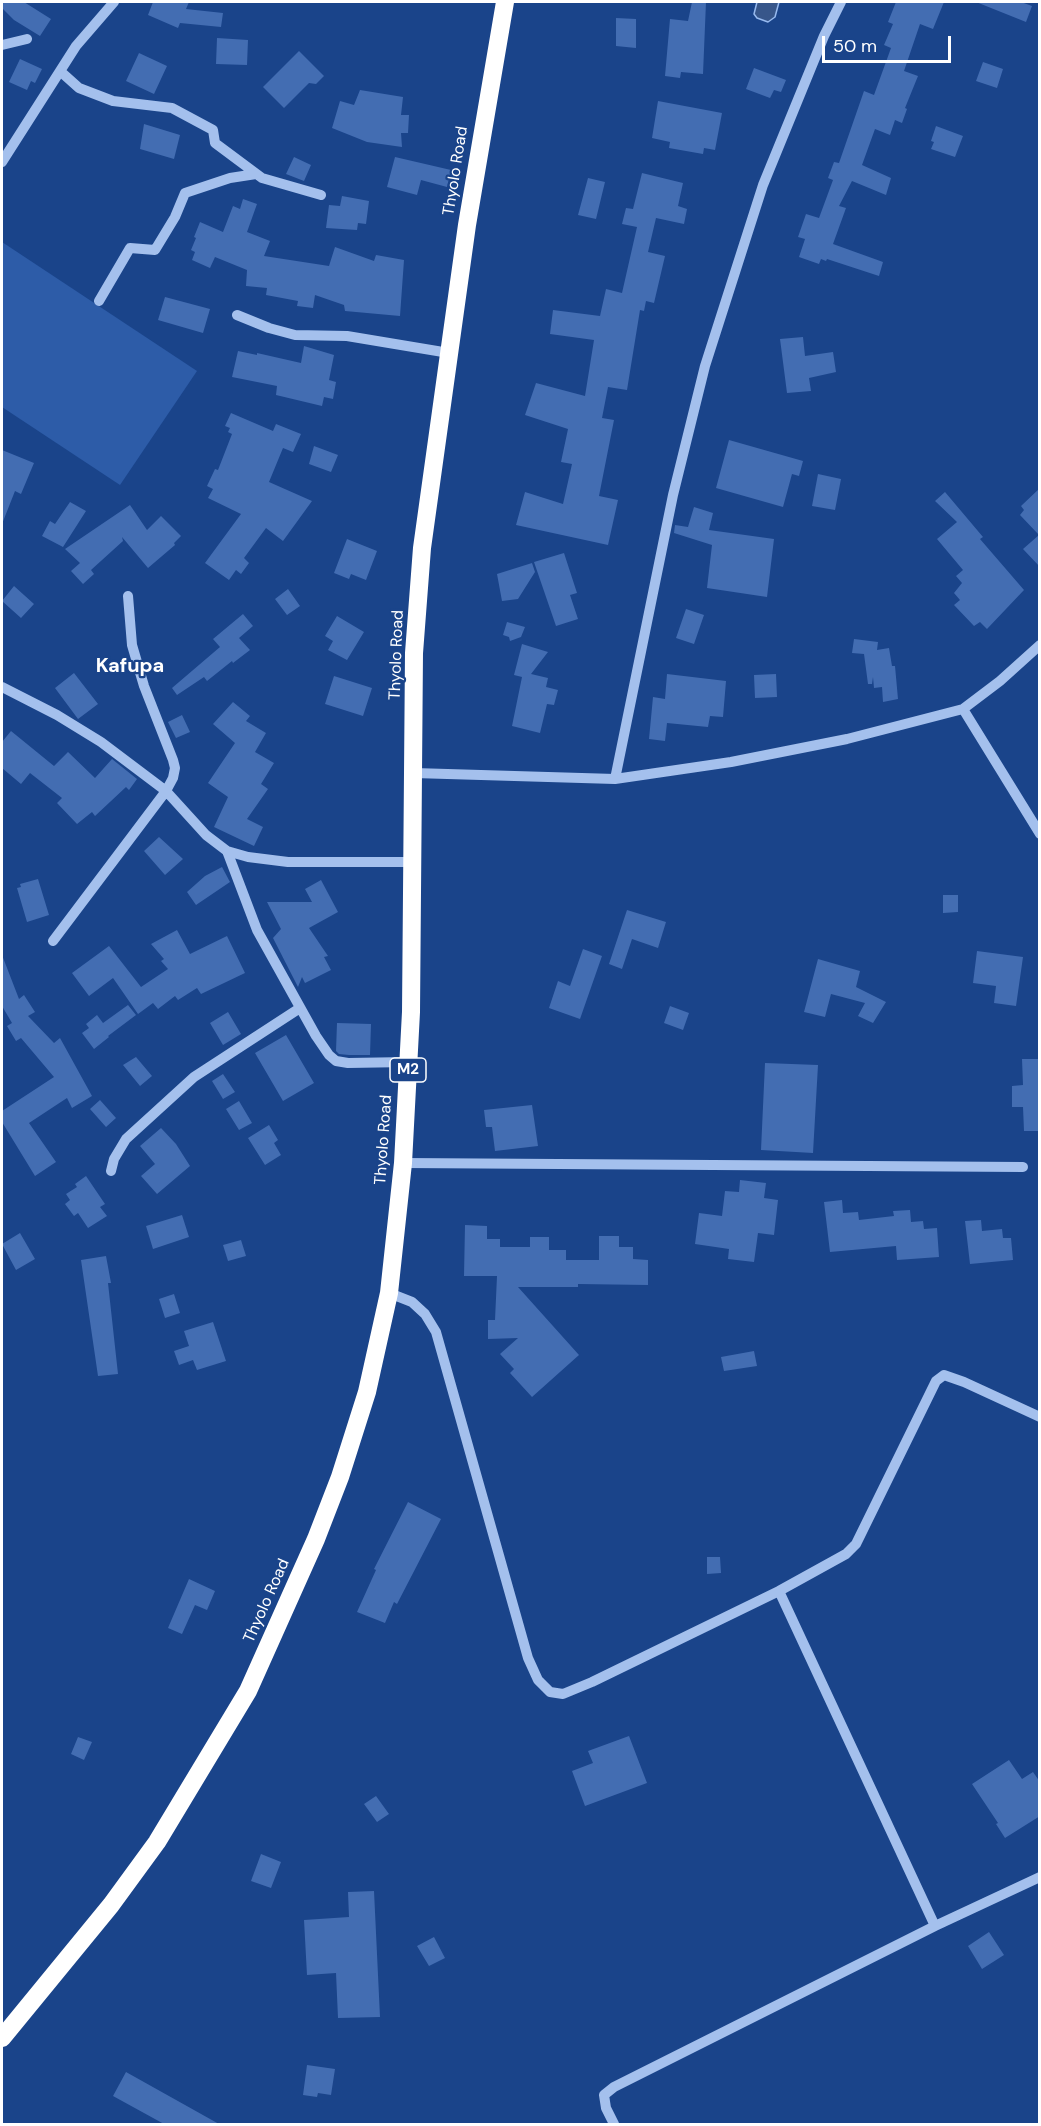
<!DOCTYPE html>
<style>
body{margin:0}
#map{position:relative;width:1041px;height:2126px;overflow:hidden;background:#1a448a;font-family:"DM Sans",sans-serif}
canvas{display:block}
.frame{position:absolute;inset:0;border:3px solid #fff;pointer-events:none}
.scale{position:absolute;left:822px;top:36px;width:129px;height:27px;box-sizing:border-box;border:3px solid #fff;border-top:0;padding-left:8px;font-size:18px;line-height:21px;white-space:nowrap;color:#fff;-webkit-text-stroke:4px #1a448a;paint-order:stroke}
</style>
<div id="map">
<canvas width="1041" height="2126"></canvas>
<div class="frame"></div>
<div class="scale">50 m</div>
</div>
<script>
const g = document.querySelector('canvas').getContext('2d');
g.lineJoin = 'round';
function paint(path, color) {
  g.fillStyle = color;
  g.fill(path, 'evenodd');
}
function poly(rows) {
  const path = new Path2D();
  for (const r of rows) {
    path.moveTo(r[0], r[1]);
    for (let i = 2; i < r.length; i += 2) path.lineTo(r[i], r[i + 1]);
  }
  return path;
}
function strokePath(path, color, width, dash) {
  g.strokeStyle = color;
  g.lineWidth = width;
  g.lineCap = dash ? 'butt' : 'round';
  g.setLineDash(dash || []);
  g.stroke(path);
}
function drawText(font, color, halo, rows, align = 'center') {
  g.font = font + ' "DM Sans",sans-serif';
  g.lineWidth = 4.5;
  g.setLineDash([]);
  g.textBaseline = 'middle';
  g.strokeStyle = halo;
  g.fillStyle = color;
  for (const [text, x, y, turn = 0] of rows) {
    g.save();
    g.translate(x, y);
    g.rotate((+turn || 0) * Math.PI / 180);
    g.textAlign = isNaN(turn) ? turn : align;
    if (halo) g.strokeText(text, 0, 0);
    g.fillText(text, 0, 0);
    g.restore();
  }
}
paint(poly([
 [2,242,197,371,120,485,2,407]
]), '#2d5ca8');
const water = poly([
 [757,2,779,2,775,17,768,22,757,18,754,14,757,2]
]);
paint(water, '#37568a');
strokePath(water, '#97baef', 1.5);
paint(poly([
 [2,2,24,2,51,19,40,36,14,20,2,8],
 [153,2,189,2,186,9,223,13,221,27,180,23,178,28,148,15],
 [692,2,706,2,703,74,681,72,680,78,665,76,670,19,688,21],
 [896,2,944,2,933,29,920,24,904,71,918,76,905,108,907,109,902,123,895,120,890,135,875,129,862,165,891,178,886,195,852,181,839,206,846,208,833,244,883,262,879,276,827,259,826,261,821,259,819,264,799,257,805,239,798,237,806,214,819,218,833,180,828,178,834,162,839,163,864,91,874,95,891,48,884,45,893,24,888,22],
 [976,2,1021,2,1032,6,1026,22],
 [616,18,636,19,636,48,616,46],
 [217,38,248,40,247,65,216,64],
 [299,51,324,76,316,84,309,83,284,108,263,87],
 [139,53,167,66,154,94,126,81],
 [20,59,42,69,35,83,31,81,27,90,9,82],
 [983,62,1003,69,997,88,976,81],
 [754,68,786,80,781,92,774,90,770,98,746,89],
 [360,90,403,97,401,115,409,115,408,133,401,133,402,147,367,142,332,128,340,101,354,105],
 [658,101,722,113,715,150,704,148,703,154,669,148,670,142,652,138],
 [144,124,180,135,174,159,140,149],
 [936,126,963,136,955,157,931,149,934,142,931,141],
 [294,157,311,165,304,181,286,174],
 [395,157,451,170,447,187,421,180,417,195,387,187],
 [642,173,683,183,678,206,687,209,684,224,656,218,648,252,665,256,654,303,646,301,644,311,640,310,627,390,608,387,602,418,614,420,599,496,618,500,608,545,516,525,525,492,563,504,572,464,561,462,568,429,525,415,536,383,585,396,594,340,550,334,553,310,600,316,606,289,622,293,637,227,622,224,626,208,633,209],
 [588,178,605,182,596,219,578,215],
 [342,196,369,201,366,224,358,223,357,230,326,228,329,205,340,206],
 [243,199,257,204,247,232,270,241,264,256,329,266,335,247,374,261,376,255,404,260,400,316,345,311,344,305,315,295,313,308,297,306,298,301,266,295,267,288,246,286,247,270,215,257,210,268,192,260,195,252,191,250,196,238,194,237,200,222,223,232,233,206,240,209],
 [165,297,210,309,203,333,158,320],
 [803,337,805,356,833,352,836,372,809,378,811,391,787,393,780,339],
 [304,346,334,355,329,380,336,382,333,399,324,397,322,406,276,395,277,386,232,377,238,351,257,355,257,353,301,363],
 [231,413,273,431,276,424,301,434,293,452,283,448,269,482,312,501,283,541,266,528,244,558,249,563,241,574,236,570,229,580,205,563,241,514,208,498,213,489,207,486,215,469,218,470,232,434,228,432,230,428,225,426],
 [729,440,803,461,799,476,792,474,783,507,716,488],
 [314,446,338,455,331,472,309,464],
 [2,450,34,463,21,494,15,491,2,524],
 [818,474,841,479,835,510,812,506],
 [1040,488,1040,567,1023,549,1039,535,1020,515,1024,510,1021,506],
 [945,492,983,537,980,539,1024,590,987,629,980,622,974,626,954,605,960,600,954,593,962,583,956,576,963,570,937,539,957,522,935,501],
 [70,502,86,511,63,547,42,536,50,521,55,524],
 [130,505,147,530,161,516,181,536,174,543,175,545,148,568,122,537,123,541,91,570,94,574,83,584,71,571,80,563,65,549],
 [694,507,713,513,709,530,774,539,767,597,707,588,712,545,674,533,675,525,688,527],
 [347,539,377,551,366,580,351,574,349,579,334,573],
 [564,553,577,593,570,595,578,619,556,626,534,562],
 [532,563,535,572,518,599,502,601,497,574],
 [14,586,34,604,21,618,2,601],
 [288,589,300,606,287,615,275,599],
 [686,609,704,615,694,644,676,638],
 [243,614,253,626,239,638,250,650,233,663,232,661,207,681,204,677,177,695,172,688,220,647,213,639],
 [337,616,364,632,347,660,328,650,333,641,325,636],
 [507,622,525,627,521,637,510,641,509,637,503,635],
 [854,639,878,642,877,650,889,648,892,666,895,666,898,699,883,702,882,687,874,688,873,677,872,684,868,684,864,654,852,653],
 [522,644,548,652,531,674,548,678,546,687,558,690,554,705,547,704,540,733,512,726,522,677,514,675],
 [74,673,98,704,78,719,55,688],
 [667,674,726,681,723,717,710,716,708,727,667,723,665,741,649,739,653,697,665,699],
 [776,674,777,697,755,698,754,675],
 [334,676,372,688,363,716,325,704],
 [233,702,250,716,246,721,266,733,255,752,274,763,261,784,268,789,247,819,263,827,254,846,214,827,228,797,208,783,235,743,213,724],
 [182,715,190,732,176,738,168,722],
 [11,731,54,766,68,752,95,778,112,759,137,779,129,790,126,787,95,816,92,812,77,824,57,803,62,798,30,773,21,784,2,768,2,742],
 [159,837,183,859,165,875,144,851],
 [222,867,230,882,196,905,187,892,205,876],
 [38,879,49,915,27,922,17,888,21,887,20,884],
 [321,880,338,912,309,928,328,956,324,957,331,970,305,983,302,977,298,987,273,938,281,929,267,902,312,902,305,889],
 [943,895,958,895,958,912,943,913],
 [627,910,666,922,658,948,632,939,622,969,609,964],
 [177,930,190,954,227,936,245,973,201,994,197,988,178,1000,175,996,158,1009,153,1003,138,1014,113,978,89,996,72,973,109,946,141,987,168,969,161,961,164,959,151,944],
 [583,949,602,956,580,1019,549,1008,558,981,570,986],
 [977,951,1023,957,1016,1006,994,1003,996,986,973,983],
 [2,955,19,999,24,995,35,1012,28,1016,54,1043,60,1038,92,1096,72,1108,67,1098,29,1123,56,1162,35,1176,2,1122,2,1111,54,1077,21,1038,16,1041,7,1026,12,1023,2,1006],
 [818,959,860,971,856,987,886,1002,873,1023,858,1016,865,1003,831,994,825,1017,804,1012],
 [128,1005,136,1015,108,1036,109,1037,94,1049,82,1033,89,1028,86,1024,97,1015,103,1023],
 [670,1006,689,1013,683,1030,664,1023],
 [228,1012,241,1034,223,1045,210,1023],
 [337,1023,371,1024,370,1055,349,1055,339,1054,336,1051],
 [286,1035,314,1083,283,1101,255,1053],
 [136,1057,152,1076,140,1086,123,1065],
 [1022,1059,1040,1059,1040,1131,1024,1131,1023,1107,1012,1107,1012,1086,1023,1085],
 [765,1063,818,1065,813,1153,761,1150],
 [223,1074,235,1092,223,1099,212,1081],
 [100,1100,116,1118,106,1127,90,1109],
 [239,1101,252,1123,239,1130,226,1109],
 [532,1105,538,1146,495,1151,492,1127,486,1127,484,1110],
 [269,1125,278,1140,274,1143,281,1155,265,1165,248,1138],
 [161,1128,176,1144,190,1166,157,1194,141,1176,155,1164,140,1146],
 [86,1176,105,1204,100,1207,107,1216,88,1228,78,1213,74,1216,65,1204,70,1200,66,1194,77,1187,75,1184],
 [740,1180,766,1183,764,1198,778,1200,774,1235,758,1233,754,1262,728,1259,729,1249,695,1244,699,1213,722,1216,725,1191,739,1192],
 [842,1200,843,1213,858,1212,859,1220,894,1216,893,1211,910,1210,911,1222,923,1221,924,1229,937,1228,939,1257,897,1260,896,1246,830,1252,824,1202],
 [182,1215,189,1237,153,1249,146,1226],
 [981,1220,982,1231,1002,1229,1003,1238,1011,1238,1013,1260,970,1264,965,1221],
 [465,1225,487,1226,487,1239,500,1239,500,1247,530,1247,530,1237,549,1237,549,1250,566,1250,566,1260,599,1260,599,1236,619,1236,619,1247,633,1247,633,1259,648,1260,648,1285,578,1284,578,1287,518,1287,579,1355,532,1397,510,1373,514,1369,500,1354,518,1338,488,1339,488,1320,495,1320,497,1276,464,1276],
 [20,1233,35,1259,16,1270,2,1244],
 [241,1240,246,1256,228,1261,223,1245],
 [106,1256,111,1283,108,1283,118,1374,98,1376,81,1260],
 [174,1294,180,1313,165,1318,159,1299],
 [213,1322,226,1361,197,1370,193,1360,179,1365,174,1351,189,1346,184,1331],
 [754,1351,757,1366,724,1371,721,1357],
 [408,1502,441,1519,397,1604,394,1602,385,1623,357,1612,376,1570,374,1569],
 [707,1557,720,1557,721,1573,707,1574],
 [189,1579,215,1591,207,1610,195,1605,182,1634,168,1628],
 [629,1736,647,1783,585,1806,572,1771,593,1763,588,1751],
 [78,1737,92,1742,84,1760,71,1754],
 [1009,1760,1022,1779,1033,1772,1040,1782,1040,1816,1005,1838,996,1824,998,1823,972,1784],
 [376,1796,389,1814,377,1822,364,1804],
 [261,1854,281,1862,271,1888,251,1881],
 [374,1891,380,2017,338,2018,336,1973,307,1975,304,1920,349,1917,348,1892],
 [989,1932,1004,1955,982,1969,968,1946],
 [434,1937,445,1958,429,1966,417,1946],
 [307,2065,335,2069,331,2095,318,2093,317,2097,303,2095],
 [126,2072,219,2124,164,2124,113,2096]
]), '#436db2');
strokePath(poly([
 [2,45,27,39],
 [60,71,79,88,113,101,172,108,213,130,215,143,262,178,321,195],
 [2,162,76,46,114,2],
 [99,301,130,248,155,250,175,217,185,193,230,178,256,174],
 [237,315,269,328,295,335,347,336,449,353],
 [2,687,57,715,101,742,166,791,206,835,227,851,248,857,288,862,412,862],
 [963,709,1040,834],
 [414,773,615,779,731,762,847,739,963,709,1000,681,1040,645],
 [615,779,673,495,705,366,763,185,824,36,841,2],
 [227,851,257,930,316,1036,329,1055,336,1061,348,1063,408,1062],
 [53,941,166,791,173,778,175,768,173,760,144,686,132,645,128,596],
 [403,1163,1023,1167],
 [111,1171,114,1159,126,1139,194,1077,300,1008],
 [389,1293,412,1302,425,1314,436,1332,528,1658,538,1680,550,1692,563,1694,592,1682,779,1591,846,1554,856,1544,936,1381,944,1375,964,1382,1040,1417],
 [779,1591,935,1926],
 [614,2124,606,2108,604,2095,614,2087,935,1926,1040,1877]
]), '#a4c0ed', 10);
strokePath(poly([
 [2,2038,111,1905,157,1842,248,1691,316,1539,340,1477,367,1392,389,1293,403,1163,411,1012,414,653,422,548,467,225,505,2]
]), '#fff', 18);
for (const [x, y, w] of [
 [408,1070,36]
]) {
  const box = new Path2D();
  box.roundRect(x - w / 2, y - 12, w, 24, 4.5);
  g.fillStyle = '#1a448a';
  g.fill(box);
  strokePath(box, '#fff', 1.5);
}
drawText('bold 15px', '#fff', null, [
 ["M2",408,1070]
]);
drawText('16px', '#fff', '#1a448a', [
 ["Thyolo Road",456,171,-81],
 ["Thyolo Road",397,655,-88],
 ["Thyolo Road",384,1140,-86],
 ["Thyolo Road",267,1601,-66]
]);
drawText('bold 20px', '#fff', '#1a448a', [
 ["Kafupa",130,667]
]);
</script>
